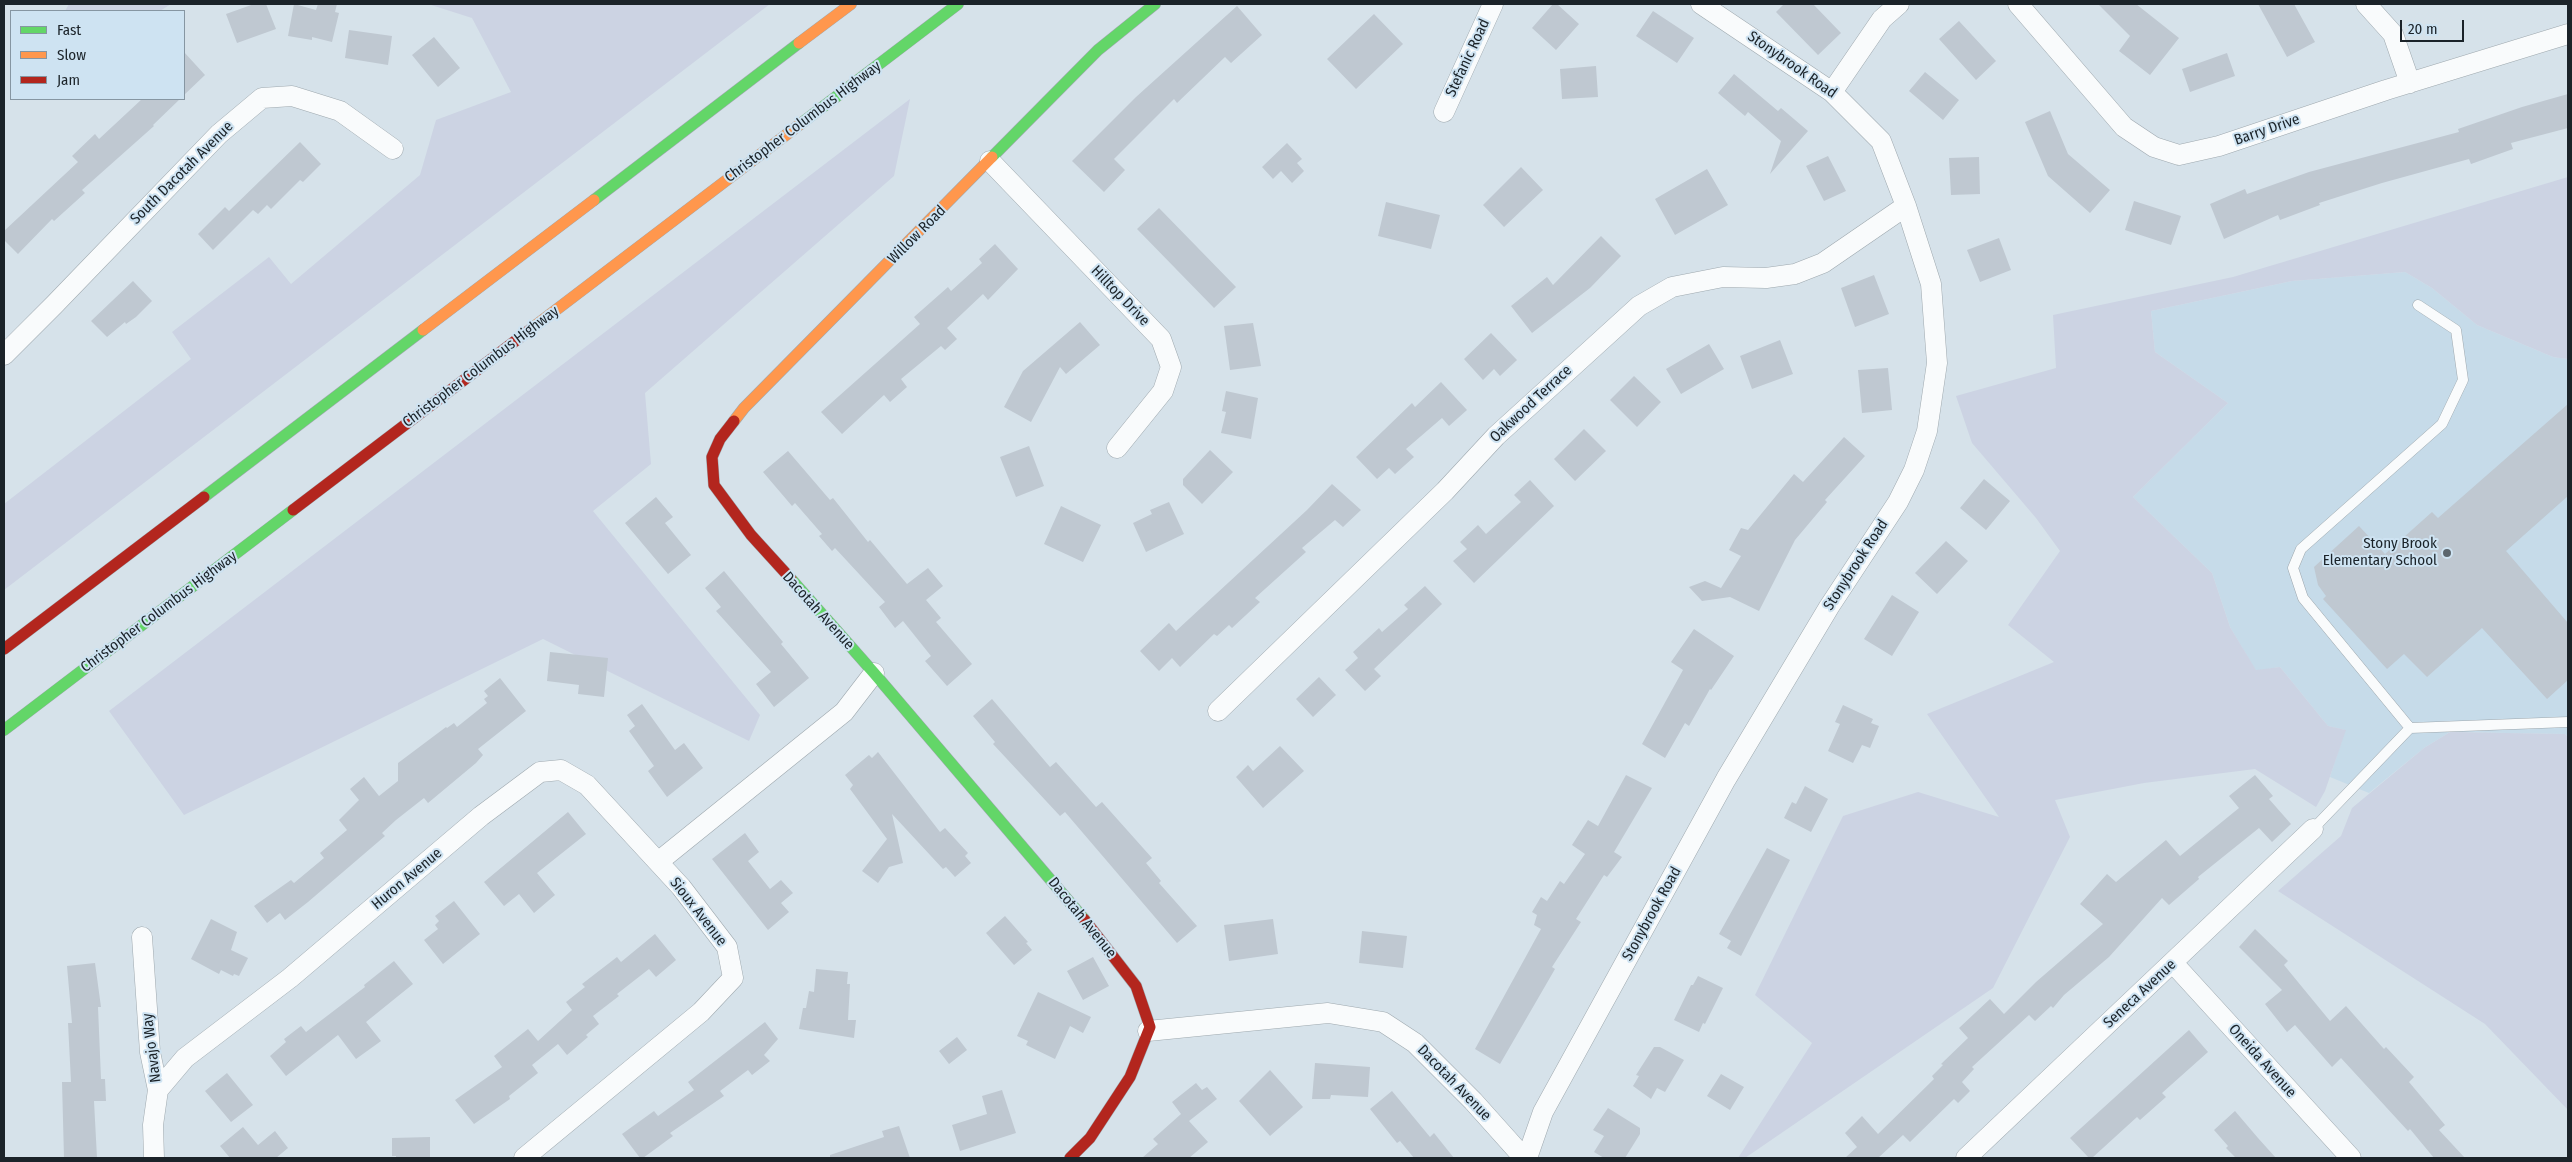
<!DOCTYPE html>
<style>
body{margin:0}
#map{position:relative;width:2572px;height:1162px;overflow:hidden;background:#d6e2ea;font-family:"Fira Sans Condensed",sans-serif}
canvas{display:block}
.frame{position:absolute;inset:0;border:5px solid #1b2329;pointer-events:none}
.legend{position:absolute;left:10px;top:10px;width:175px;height:90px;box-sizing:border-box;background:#cee3f2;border:1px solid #8696a2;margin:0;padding:6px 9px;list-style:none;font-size:15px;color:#1b2329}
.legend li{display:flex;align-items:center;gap:10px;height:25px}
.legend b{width:25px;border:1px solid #8696a2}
.scale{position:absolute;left:2400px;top:20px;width:64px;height:22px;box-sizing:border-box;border:2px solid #1b2329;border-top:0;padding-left:6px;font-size:15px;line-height:18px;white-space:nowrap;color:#1b2329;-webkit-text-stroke:4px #cee3f2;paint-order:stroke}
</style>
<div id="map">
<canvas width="2572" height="1162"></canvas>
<div class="frame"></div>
<ul class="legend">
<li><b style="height:6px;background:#63d668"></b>Fast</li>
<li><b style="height:6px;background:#ff974d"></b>Slow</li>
<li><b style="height:6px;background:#b3261e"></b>Jam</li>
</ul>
<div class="scale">20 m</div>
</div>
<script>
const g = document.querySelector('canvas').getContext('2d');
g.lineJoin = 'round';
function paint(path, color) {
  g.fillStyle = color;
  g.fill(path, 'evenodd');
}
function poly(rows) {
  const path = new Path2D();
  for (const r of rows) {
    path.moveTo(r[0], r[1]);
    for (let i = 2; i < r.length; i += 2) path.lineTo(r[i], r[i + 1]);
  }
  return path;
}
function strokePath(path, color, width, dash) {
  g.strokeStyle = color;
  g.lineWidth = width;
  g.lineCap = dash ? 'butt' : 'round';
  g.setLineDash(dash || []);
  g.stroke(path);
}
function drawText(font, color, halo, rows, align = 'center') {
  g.font = font + ' "Fira Sans Condensed",sans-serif';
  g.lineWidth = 4;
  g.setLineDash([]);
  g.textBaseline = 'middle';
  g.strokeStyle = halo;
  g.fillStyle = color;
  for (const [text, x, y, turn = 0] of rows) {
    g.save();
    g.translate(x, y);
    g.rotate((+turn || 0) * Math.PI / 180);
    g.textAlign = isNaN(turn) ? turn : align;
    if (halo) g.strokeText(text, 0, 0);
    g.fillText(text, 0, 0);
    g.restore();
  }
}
paint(poly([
 [2405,272,2432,288,2477,325,2553,357,2568,359,2568,737,2565,734,2450,732,2424,748,2369,793,2330,777,2345,730,2328,726,2280,667,2256,671,2230,627,2212,573,2133,497,2228,403,2155,352,2151,311,2292,281]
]), '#c6dbe9');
paint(poly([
 [69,4,171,4,160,11,65,11],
 [428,4,770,4,4,590,4,504,191,359,172,332,269,257,291,284,420,175,436,120,511,92,472,18],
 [910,99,894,176,645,393,651,464,593,511,760,715,749,741,543,639,184,815,109,711],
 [2568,177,2568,359,2553,357,2477,325,2432,288,2405,272,2292,281,2151,311,2155,352,2228,403,2133,497,2212,573,2230,627,2256,670,2280,667,2328,726,2346,730,2325,791,2316,807,2255,769,2144,783,2055,800,2070,837,1993,988,1745,1158,1738,1158,1812,1043,1755,995,1843,816,1918,792,1999,817,1927,714,2054,662,2008,625,2060,551,2036,518,1972,443,1956,396,2056,368,2053,315,2233,277],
 [2450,732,2565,734,2568,737,2568,1110,2485,1024,2278,891,2341,836,2352,808,2424,748]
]), '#ccd3e3');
paint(poly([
 [254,4,266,4,276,29,237,43,226,14],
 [294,4,316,10,318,4,337,4,335,12,339,13,332,42,312,37,312,40,288,36],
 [1553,4,1557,4,1579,24,1556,50,1532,28],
 [1784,4,1813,4,1841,33,1818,55,1776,12],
 [2098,4,2136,4,2179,38,2150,75,2119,51,2130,36],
 [2258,4,2294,4,2315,42,2287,57],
 [1237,6,1262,35,1231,63,1225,57,1177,103,1174,99,1114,159,1125,170,1104,192,1072,161,1136,97],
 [1653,11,1694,38,1677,63,1636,36],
 [1374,14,1403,44,1356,89,1327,59],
 [1959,21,1996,61,1976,80,1939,39],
 [349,30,392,36,388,65,345,58],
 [434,37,460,68,438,87,412,55],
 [184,52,205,75,184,95],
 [2227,53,2235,76,2190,92,2182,69],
 [1596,66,1598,97,1562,99,1560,69],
 [1925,72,1959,100,1943,120,1909,91],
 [1734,74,1778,111,1781,108,1808,131,1770,174,1781,141,1748,112,1745,116,1718,93],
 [2568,94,2568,128,2511,143,2513,149,2471,164,2469,159,2382,183,2319,203,2320,205,2280,220,2278,215,2224,239,2210,204,2245,189,2247,194,2309,172,2459,132,2458,129,2522,107],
 [142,99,180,99,153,125,154,126,82,190,85,193,54,221,52,219,18,254,4,240,4,231,78,162,72,156,95,134,99,139],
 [2050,111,2068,154,2110,190,2090,213,2048,176,2025,122],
 [300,142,321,164,303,182,300,180,271,209,267,205,258,214,253,210,213,250,198,234,225,207,229,211],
 [1287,143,1302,159,1297,163,1304,171,1292,183,1281,171,1273,179,1262,167],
 [1828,156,1846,191,1824,201,1806,166],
 [1979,157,1980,194,1951,195,1949,158],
 [1521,167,1543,190,1504,227,1483,205],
 [1707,169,1728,205,1675,235,1655,199],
 [2134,201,2181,216,2171,245,2125,230],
 [1386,202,1440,215,1431,249,1378,236],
 [1159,208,1236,287,1214,308,1137,229],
 [1601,236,1621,256,1590,288,1532,333,1511,306,1547,277,1553,285],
 [1999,238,2011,270,1980,282,1967,250],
 [995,244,1018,269,988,300,983,294,947,328,957,339,945,350,941,346,901,379,907,387,890,402,884,395,842,434,821,412,920,324,914,317,948,287,951,291,982,263,979,259],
 [1874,275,1889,314,1855,327,1841,288],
 [133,281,152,301,136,317,126,324,125,322,107,337,91,321],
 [1080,322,1100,345,1066,374,1060,367,1031,422,1004,407,1023,371],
 [1253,323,1261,366,1230,370,1224,326],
 [1491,333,1517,360,1500,376,1494,369,1483,380,1464,359],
 [1780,340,1793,374,1752,389,1740,356],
 [1709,344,1724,369,1681,394,1666,369],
 [1888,368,1892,410,1862,413,1858,370],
 [1634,376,1661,402,1637,427,1610,400],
 [1441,382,1467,410,1449,426,1442,418,1406,449,1414,457,1395,474,1389,468,1377,479,1356,457,1412,403,1415,407],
 [1226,391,1258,398,1251,439,1221,433,1226,412,1222,411],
 [2568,404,2568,496,2506,551,2568,623,2568,680,2547,699,2482,628,2427,677,2404,654,2387,669,2323,599,2326,596,2318,585,2314,567,2359,526,2385,554,2432,512,2438,518],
 [1584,429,1606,451,1575,481,1554,459],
 [1844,437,1865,456,1825,500,1827,502,1795,540,1759,611,1730,597,1702,601,1689,587,1705,581,1721,588,1741,556,1729,550,1741,528,1748,530,1794,474,1803,482],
 [1029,446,1044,486,1016,497,1000,457],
 [1210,450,1233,472,1202,504,1183,485,1183,479],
 [788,451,830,500,833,498,868,542,870,540,907,584,928,568,943,586,926,600,941,618,936,622,972,664,947,686,925,661,931,656,903,621,895,628,879,607,885,602,835,548,832,551,819,536,822,534,795,503,792,506,763,472],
 [1984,479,2010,501,1986,530,1960,508],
 [1530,480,1554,506,1474,583,1453,561,1467,549,1460,542,1478,525,1486,534,1521,502,1514,495],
 [1332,484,1361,510,1343,527,1335,520,1302,548,1306,552,1255,598,1260,602,1232,628,1229,625,1217,636,1214,634,1180,667,1172,658,1159,671,1140,651,1169,623,1176,631,1307,510],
 [656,497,673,517,665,523,691,555,668,574,625,523],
 [1169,502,1184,534,1146,552,1133,523,1152,514,1150,510],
 [1061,506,1101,525,1083,562,1044,544],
 [1946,541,1968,561,1937,594,1915,573],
 [724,571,783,642,781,644,809,678,774,707,756,684,771,672,716,611,721,607,705,588],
 [1425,586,1442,604,1374,669,1381,676,1365,691,1345,670,1358,658,1353,652,1379,628,1382,632,1408,609,1404,605],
 [1892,595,1919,612,1892,656,1864,639],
 [1694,629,1734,656,1711,690,1710,689,1689,726,1685,723,1665,758,1642,744,1683,670,1671,662],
 [550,652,608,658,604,697,578,694,579,685,547,681],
 [1319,677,1336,695,1313,717,1296,699],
 [500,678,526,711,478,749,483,755,476,763,428,803,424,798,396,820,382,833,385,836,308,902,285,920,280,913,267,923,254,906,291,880,294,883,324,858,320,853,347,830,339,820,359,800,350,789,364,777,379,796,398,781,398,763,446,727,447,728,454,723,457,727,487,703,484,699,488,696,484,691],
 [992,699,1050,767,1056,762,1096,807,1102,802,1152,858,1146,863,1161,881,1159,883,1197,926,1177,943,1065,812,1060,816,993,744,995,742,973,716],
 [642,704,675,750,684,743,703,768,667,797,648,771,654,766,629,731,635,726,627,715],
 [1843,705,1873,719,1871,723,1879,726,1870,748,1862,745,1853,763,1828,751,1840,724,1835,722],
 [1280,746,1304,771,1263,808,1236,777,1248,765,1253,771],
 [878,752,940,832,945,828,968,853,965,856,971,863,955,877,946,867,943,869,892,814,903,863,889,867,878,883,862,871,887,839,850,789,853,785,845,775,869,755,872,758],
 [1626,775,1652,788,1614,852,1622,857,1607,877,1604,875,1576,919,1581,922,1552,967,1555,969,1500,1064,1475,1049,1541,929,1534,925,1537,915,1532,912,1541,897,1547,901,1560,881,1564,884,1585,854,1572,845,1588,820,1598,826],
 [2255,775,2273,796,2269,799,2291,824,2272,842,2259,828,2198,877,2199,879,2169,905,2162,898,2109,957,2064,995,2053,1008,2051,1006,2035,1021,2029,1015,1972,1067,1974,1069,1962,1082,1970,1091,1958,1103,1954,1099,1910,1142,1903,1135,1878,1158,1845,1158,1857,1147,1845,1133,1862,1116,1878,1134,1934,1079,1932,1076,1943,1065,1941,1064,1968,1038,1959,1028,1990,999,2004,1014,2036,982,2103,924,2080,904,2107,874,2116,882,2166,840,2180,856,2239,808,2229,796],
 [1805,786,1828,799,1811,832,1784,818,1792,802,1796,804],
 [568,812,586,834,537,873,555,895,534,913,519,894,504,906,484,882],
 [745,833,759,852,748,861,770,889,781,880,793,893,781,903,789,912,768,930,712,859],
 [1767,848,1790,860,1741,956,1727,948,1731,941,1719,934],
 [454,901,480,934,443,964,424,940,438,929,435,925,439,921,435,916],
 [1005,916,1028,942,1026,943,1032,950,1014,965,986,933],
 [211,919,237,932,231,950,248,958,239,976,234,974,233,976,221,970,219,974,191,959],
 [1273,919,1278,954,1229,961,1224,925],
 [2255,929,2288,961,2284,965,2330,1021,2346,1006,2384,1049,2386,1047,2414,1077,2409,1082,2445,1125,2439,1130,2465,1158,2434,1158,2410,1129,2408,1131,2341,1058,2332,1067,2295,1025,2287,1032,2265,1004,2282,990,2239,947],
 [1362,931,1407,936,1403,968,1359,963],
 [655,934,676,960,656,977,649,969,617,994,619,996,593,1016,599,1024,586,1035,588,1037,567,1055,558,1044,532,1065,538,1073,509,1096,510,1099,474,1124,455,1100,502,1067,494,1056,528,1029,538,1041,572,1010,566,1002,585,987,582,984,617,957,621,962],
 [1093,957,1109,986,1083,1000,1067,971],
 [394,961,413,984,366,1022,381,1041,356,1059,338,1035,286,1076,270,1056,286,1042,284,1039,301,1026,306,1032,365,987,364,985],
 [95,963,101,1007,98,1007,101,1079,105,1079,106,1101,94,1101,97,1158,64,1158,62,1082,71,1082,68,1023,72,1023,67,966],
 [816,969,848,972,847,984,850,984,848,1020,856,1020,854,1038,799,1029,803,1008,806,1008,809,991,814,992],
 [1698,976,1723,988,1705,1024,1703,1023,1699,1032,1674,1020,1691,985,1693,985],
 [1038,992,1091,1017,1083,1033,1070,1026,1055,1059,1026,1045,1028,1041,1017,1036],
 [765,1022,778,1039,764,1055,770,1061,752,1075,748,1070,720,1091,724,1096,670,1133,673,1136,643,1158,640,1158,622,1134,654,1111,658,1116,694,1090,688,1082],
 [2189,1030,2208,1052,2162,1093,2166,1097,2140,1120,2137,1117,2092,1158,2089,1158,2070,1138],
 [957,1037,967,1050,949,1064,939,1051],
 [1654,1047,1660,1047,1684,1060,1665,1092,1657,1088,1651,1099,1633,1086,1639,1076,1636,1075],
 [1315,1063,1370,1067,1368,1097,1331,1095,1330,1099,1312,1099],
 [1270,1070,1303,1107,1270,1136,1239,1101],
 [227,1073,253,1105,231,1122,205,1091],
 [1721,1074,1744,1087,1730,1110,1707,1096],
 [1196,1083,1202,1090,1207,1087,1217,1099,1189,1121,1208,1142,1189,1158,1142,1158,1158,1144,1153,1139,1181,1114,1172,1102],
 [1002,1090,1016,1133,960,1151,952,1125,987,1114,982,1096],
 [1392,1091,1430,1137,1434,1133,1454,1158,1414,1158,1400,1141,1397,1143,1370,1109],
 [1608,1108,1640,1128,1640,1134,1625,1158,1604,1158,1594,1152,1604,1136,1593,1130],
 [2235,1111,2258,1138,2276,1158,2236,1158,2226,1148,2228,1146,2214,1130],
 [899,1126,910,1158,830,1158,830,1155,884,1137,882,1131],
 [243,1127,258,1145,275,1131,288,1148,276,1158,230,1158,220,1146],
 [430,1137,430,1158,396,1158,396,1156,392,1156,392,1138]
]), '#bfc8d1');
const lane = poly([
 [2410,728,2303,598,2293,568,2301,549,2442,424,2463,380,2456,330,2418,305],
 [2313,829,2410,728,2568,722]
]);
const street = poly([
 [2018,4,2124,127,2154,147,2179,155,2219,146,2386,90,2568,34],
 [2366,4,2393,34,2410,83],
 [1832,92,1882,19,1899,4],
 [1444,112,1493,4],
 [990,161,1161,339,1171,367,1163,391,1117,448],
 [4,355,54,305,219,134,262,98,292,96,340,111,393,149],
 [1218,711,1445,491,1496,436,1639,306,1672,287,1723,277,1766,278,1795,274,1823,263,1906,206],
 [658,862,844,712,874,673],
 [142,937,150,1052,158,1090,153,1125,154,1158],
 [2173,963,2351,1158],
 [1148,1031,1328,1013,1383,1022,1415,1043,1473,1101,1524,1158],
 [158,1090,185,1058,290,978,481,816,540,772,561,770,587,785,681,887,727,947,733,978,701,1012,524,1158],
 [1527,1158,1543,1112,1726,779,1829,607,1898,502,1914,470,1927,431,1937,363,1931,284,1906,206,1881,141,1832,92,1701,4],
 [1966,1158,2313,829]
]);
const fast = poly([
 [803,122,958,4],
 [992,157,1098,50,1155,4],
 [594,200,799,43],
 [204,497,423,330],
 [791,579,874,673,1084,919],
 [4,730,293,510]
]);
const slow = poly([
 [799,43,851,4],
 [531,329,803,122],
 [423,330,594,200],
 [734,421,744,408,992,157]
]);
const jam = poly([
 [734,421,720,439,712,457,714,485,751,535,791,579],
 [293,510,531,329],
 [4,649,204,497],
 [1070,1158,1090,1138,1130,1077,1150,1027,1136,986,1084,919]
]);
strokePath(lane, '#9ea8ae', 11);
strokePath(street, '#9ea8ae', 21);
strokePath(fast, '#9ea8ae', 12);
strokePath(slow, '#9ea8ae', 12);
strokePath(jam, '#9ea8ae', 12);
strokePath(lane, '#f9fbfc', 10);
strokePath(street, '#f9fbfc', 20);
strokePath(fast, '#63d668', 11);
strokePath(slow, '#ff974d', 11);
strokePath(jam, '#b3261e', 11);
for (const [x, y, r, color] of [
 [2447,553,5,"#5c666d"]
]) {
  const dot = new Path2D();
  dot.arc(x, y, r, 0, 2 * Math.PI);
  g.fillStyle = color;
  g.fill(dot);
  strokePath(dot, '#cee3f2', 2);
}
drawText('15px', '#1b2329', '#cee3f2', [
 ["Stefanic Road",1468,58,-65],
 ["Stonybrook Road",1792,65,35],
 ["Christopher Columbus Highway",803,122,-37],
 ["Barry Drive",2267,130,-19],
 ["South Dacotah Avenue",182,173,-45],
 ["Willow Road",917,235,-45],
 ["Hilltop Drive",1120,296,46],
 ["Christopher Columbus Highway",481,367,-37],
 ["Oakwood Terrace",1531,404,-43],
 ["Stonybrook Road",1856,565,-57],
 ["Dacotah Avenue",818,611,48],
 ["Christopher Columbus Highway",159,612,-37],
 ["Huron Avenue",407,879,-40],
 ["Sioux Avenue",698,912,52],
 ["Stonybrook Road",1652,914,-61],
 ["Dacotah Avenue",1082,918,51],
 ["Seneca Avenue",2140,994,-43],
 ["Navajo Way",152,1048,-97],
 ["Oneida Avenue",2262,1061,48],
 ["Dacotah Avenue",1454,1083,46]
]);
drawText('15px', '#1b2329', '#cee3f2', [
 ["Stony Brook",2437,544],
 ["Elementary School",2437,561]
], 'right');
</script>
